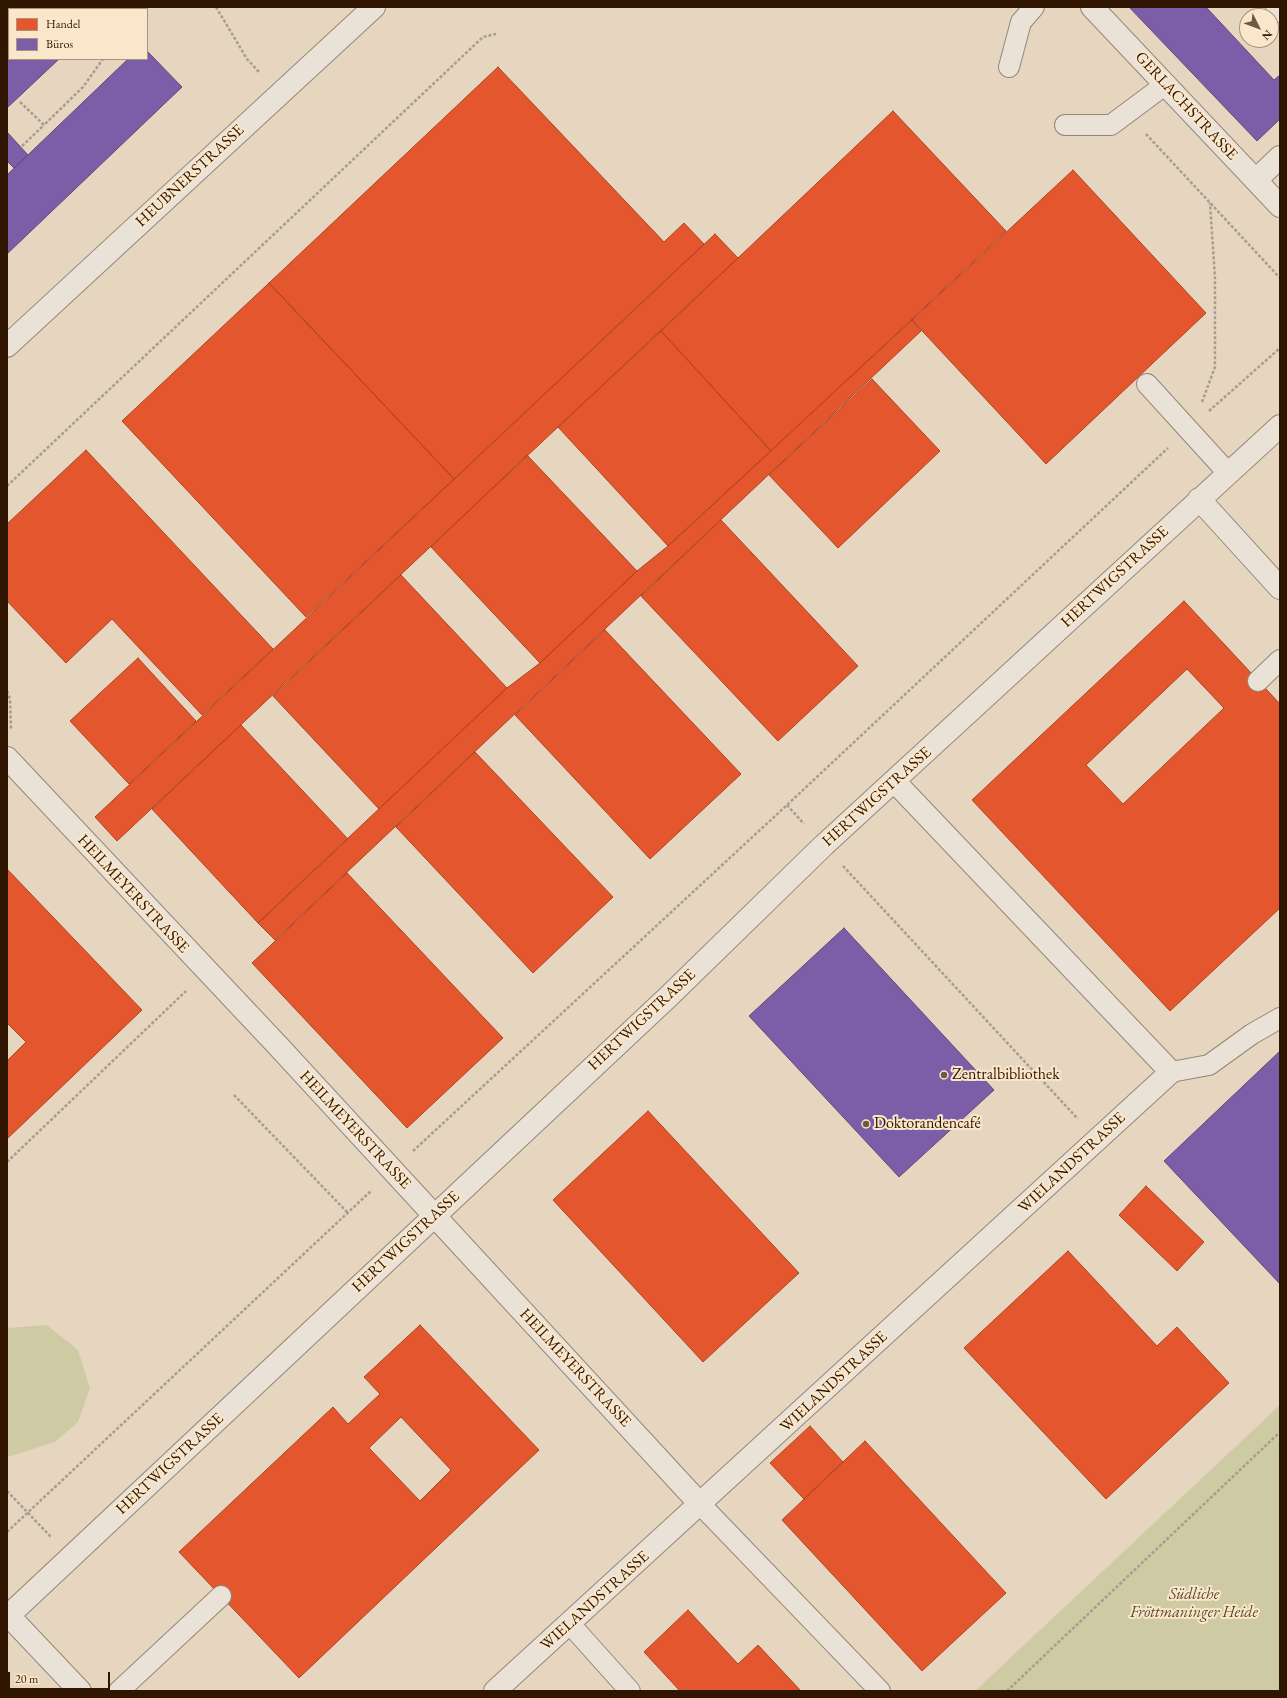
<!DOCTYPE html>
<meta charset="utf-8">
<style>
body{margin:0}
#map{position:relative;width:1287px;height:1698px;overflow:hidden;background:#e7d6bf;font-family:"EB Garamond",serif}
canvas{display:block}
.frame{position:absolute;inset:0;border:8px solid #301600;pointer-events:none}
.legend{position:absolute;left:8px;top:8px;width:140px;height:52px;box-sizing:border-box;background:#fae7cb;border:1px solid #a9937a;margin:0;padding:5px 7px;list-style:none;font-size:12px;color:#301600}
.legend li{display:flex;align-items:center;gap:8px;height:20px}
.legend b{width:20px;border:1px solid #a9937a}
.north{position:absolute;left:1239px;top:8px;width:40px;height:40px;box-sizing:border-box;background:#fae7cb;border:1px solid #a9937a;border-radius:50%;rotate:132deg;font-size:11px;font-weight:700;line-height:16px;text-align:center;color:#301600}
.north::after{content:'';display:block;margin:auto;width:14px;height:18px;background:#705943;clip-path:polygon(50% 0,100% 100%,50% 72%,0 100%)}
.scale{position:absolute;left:8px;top:1672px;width:102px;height:18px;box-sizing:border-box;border:2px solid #301600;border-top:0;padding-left:5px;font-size:12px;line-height:14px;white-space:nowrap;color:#301600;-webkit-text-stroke:3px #fae7cb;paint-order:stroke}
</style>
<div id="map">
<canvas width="1287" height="1698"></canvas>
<div class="frame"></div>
<ul class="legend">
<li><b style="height:11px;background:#e4572e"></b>Handel</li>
<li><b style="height:11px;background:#7b5ea7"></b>Büros</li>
</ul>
<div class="north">N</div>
<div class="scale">20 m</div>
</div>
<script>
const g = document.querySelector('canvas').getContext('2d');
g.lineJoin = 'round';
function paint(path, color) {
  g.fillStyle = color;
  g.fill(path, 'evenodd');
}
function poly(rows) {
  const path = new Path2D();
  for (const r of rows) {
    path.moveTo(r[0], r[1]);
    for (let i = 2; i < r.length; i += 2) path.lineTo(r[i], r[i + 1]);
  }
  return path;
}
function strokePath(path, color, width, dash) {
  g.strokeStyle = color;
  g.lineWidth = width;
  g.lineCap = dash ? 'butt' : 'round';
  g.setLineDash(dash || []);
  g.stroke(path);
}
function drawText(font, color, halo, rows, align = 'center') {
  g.font = font + ' "EB Garamond",serif';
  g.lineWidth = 4;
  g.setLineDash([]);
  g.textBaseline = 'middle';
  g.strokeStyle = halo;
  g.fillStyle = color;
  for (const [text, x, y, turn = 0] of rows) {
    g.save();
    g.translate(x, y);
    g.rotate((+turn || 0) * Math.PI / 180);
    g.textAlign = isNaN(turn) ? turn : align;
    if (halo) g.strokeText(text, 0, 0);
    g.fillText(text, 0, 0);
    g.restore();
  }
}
paint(poly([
 [47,1325,78,1350,90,1388,78,1422,55,1442,7,1457,7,1328],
 [1280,1405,1280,1691,975,1691]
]), '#cecaa3');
const shops = poly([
 [498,67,664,242,684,223,704,244,454,479,269,283,498,67],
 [893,111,1006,231,771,451,661,331,893,111],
 [1073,170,1206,313,1046,464,912,320,1073,170],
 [715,234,738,258,117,841,95,817,715,234],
 [269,283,454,479,306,617,122,421,269,283],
 [912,320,921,331,275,940,258,923,507,688,540,663,637,571,668,546,912,320],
 [661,331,771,451,668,546,558,427,661,331],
 [872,379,940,451,838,548,769,475,872,379],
 [86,450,273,649,202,715,112,619,66,663,7,601,7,524,86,450],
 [527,455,637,571,540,663,431,547,527,455],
 [721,520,858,666,778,741,641,596,721,520],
 [401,575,507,688,379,809,273,696,401,575],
 [1184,601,1280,704,1280,908,1170,1011,972,800,1184,601],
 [1187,669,1224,708,1123,804,1086,765,1187,669],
 [605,630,741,774,650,859,515,715,605,630],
 [138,658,196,721,129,784,70,721,138,658],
 [241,725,348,839,258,923,152,809,241,725],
 [475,752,613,897,533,973,396,827,475,752],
 [7,869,142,1010,7,1139,7,1061,26,1042,7,1023,7,869],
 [347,873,503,1038,407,1128,252,963,347,873],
 [648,1111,799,1273,703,1362,553,1200,648,1111],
 [1146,1186,1204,1242,1177,1271,1119,1215,1146,1186],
 [1068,1251,1157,1346,1177,1327,1229,1383,1106,1499,964,1348,1068,1251],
 [420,1325,539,1450,299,1678,179,1552,333,1407,348,1424,380,1394,364,1377,420,1325],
 [401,1417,451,1470,420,1501,369,1448,401,1417],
 [810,1426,843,1462,804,1499,770,1463,810,1426],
 [865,1441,1006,1593,922,1671,782,1520,865,1441],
 [688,1610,738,1664,758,1645,801,1691,680,1691,644,1652,688,1610]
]);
paint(shops, '#e4572e');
strokePath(shops, '#ae4420', 1);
const offices = poly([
 [20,7,113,7,111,9,18,9,20,7],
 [1129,7,1206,7,1274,80,1280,75,1280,119,1257,141,1129,7],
 [9,17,9,59,59,59,7,108,7,19,9,17],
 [147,51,182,87,7,254,7,175,128,59,147,59,147,51],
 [7,132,28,155,14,168,7,161,7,132],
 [844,928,994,1090,899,1177,749,1016,844,928],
 [1280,1051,1280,1284,1164,1161,1280,1051]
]);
paint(offices, '#7b5ea7');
strokePath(offices, '#644875', 1);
const lane = poly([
 [1276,7,1280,12],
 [1009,67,1021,22,1034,7],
 [1065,125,1111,125,1166,84],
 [1147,384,1228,473],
 [1258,681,1280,660],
 [1171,1072,1209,1065,1252,1034,1280,1018],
 [700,1504,880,1691],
 [570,1624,630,1691],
 [119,1691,221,1596]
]);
const street = poly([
 [1092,7,1280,206],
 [1256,180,1280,157],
 [7,346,374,7],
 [1199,499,1280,588],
 [7,758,280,1048,700,1504],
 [9,1616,80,1691],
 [7,1617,668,997,824,845,1280,426],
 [495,1691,1171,1072,895,782]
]);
strokePath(lane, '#948778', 22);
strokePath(street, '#948778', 24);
strokePath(poly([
 [216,7,247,59,260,73],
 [130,9,131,7],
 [20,102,44,125,83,87,103,59],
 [1146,134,1280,278],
 [22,146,44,125],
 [1202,402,1215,367,1215,278,1210,203],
 [1209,411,1280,348],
 [7,486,483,37,496,34],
 [7,691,10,699,11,729],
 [787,805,804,824],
 [843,866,1078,1119],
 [234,1095,348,1213],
 [413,1151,787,805,1168,448],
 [7,1162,186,991],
 [7,1491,51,1537],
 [7,1532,372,1190],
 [1007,1691,1280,1432]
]), '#a69c91', 2.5, [3, 2]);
strokePath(lane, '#eae2d6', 20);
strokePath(street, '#eae2d6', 22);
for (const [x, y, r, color] of [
 [944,1075,4,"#705943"],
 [866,1124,4,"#705943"]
]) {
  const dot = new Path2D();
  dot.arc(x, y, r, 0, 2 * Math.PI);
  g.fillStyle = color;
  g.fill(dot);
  strokePath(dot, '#fae7cb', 1.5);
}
drawText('16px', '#301600', '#fae7cb', [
 ["GERLACHSTRASSE",1186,106,47],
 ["HEUBNERSTRASSE",190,176,-43],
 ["HERTWIGSTRASSE",1115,577,-43],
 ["HERTWIGSTRASSE",877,797,-42],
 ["HEILMEYERSTRASSE",133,894,47],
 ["HERTWIGSTRASSE",642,1020,-43],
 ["HEILMEYERSTRASSE",355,1130,47],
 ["WIELANDSTRASSE",1072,1163,-43],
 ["HERTWIGSTRASSE",406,1242,-43],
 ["HEILMEYERSTRASSE",575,1368,47],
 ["WIELANDSTRASSE",834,1382,-43],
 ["HERTWIGSTRASSE",170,1464,-43],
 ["WIELANDSTRASSE",595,1601,-42]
]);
drawText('16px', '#301600', '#fae7cb', [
 ["Zentralbibliothek",952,1075],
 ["Doktorandencafé",874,1124]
], 'left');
drawText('italic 16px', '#59492a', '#fae7cb', [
 ["Südliche",1194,1595],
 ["Fröttmaninger Heide",1194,1613]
]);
</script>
